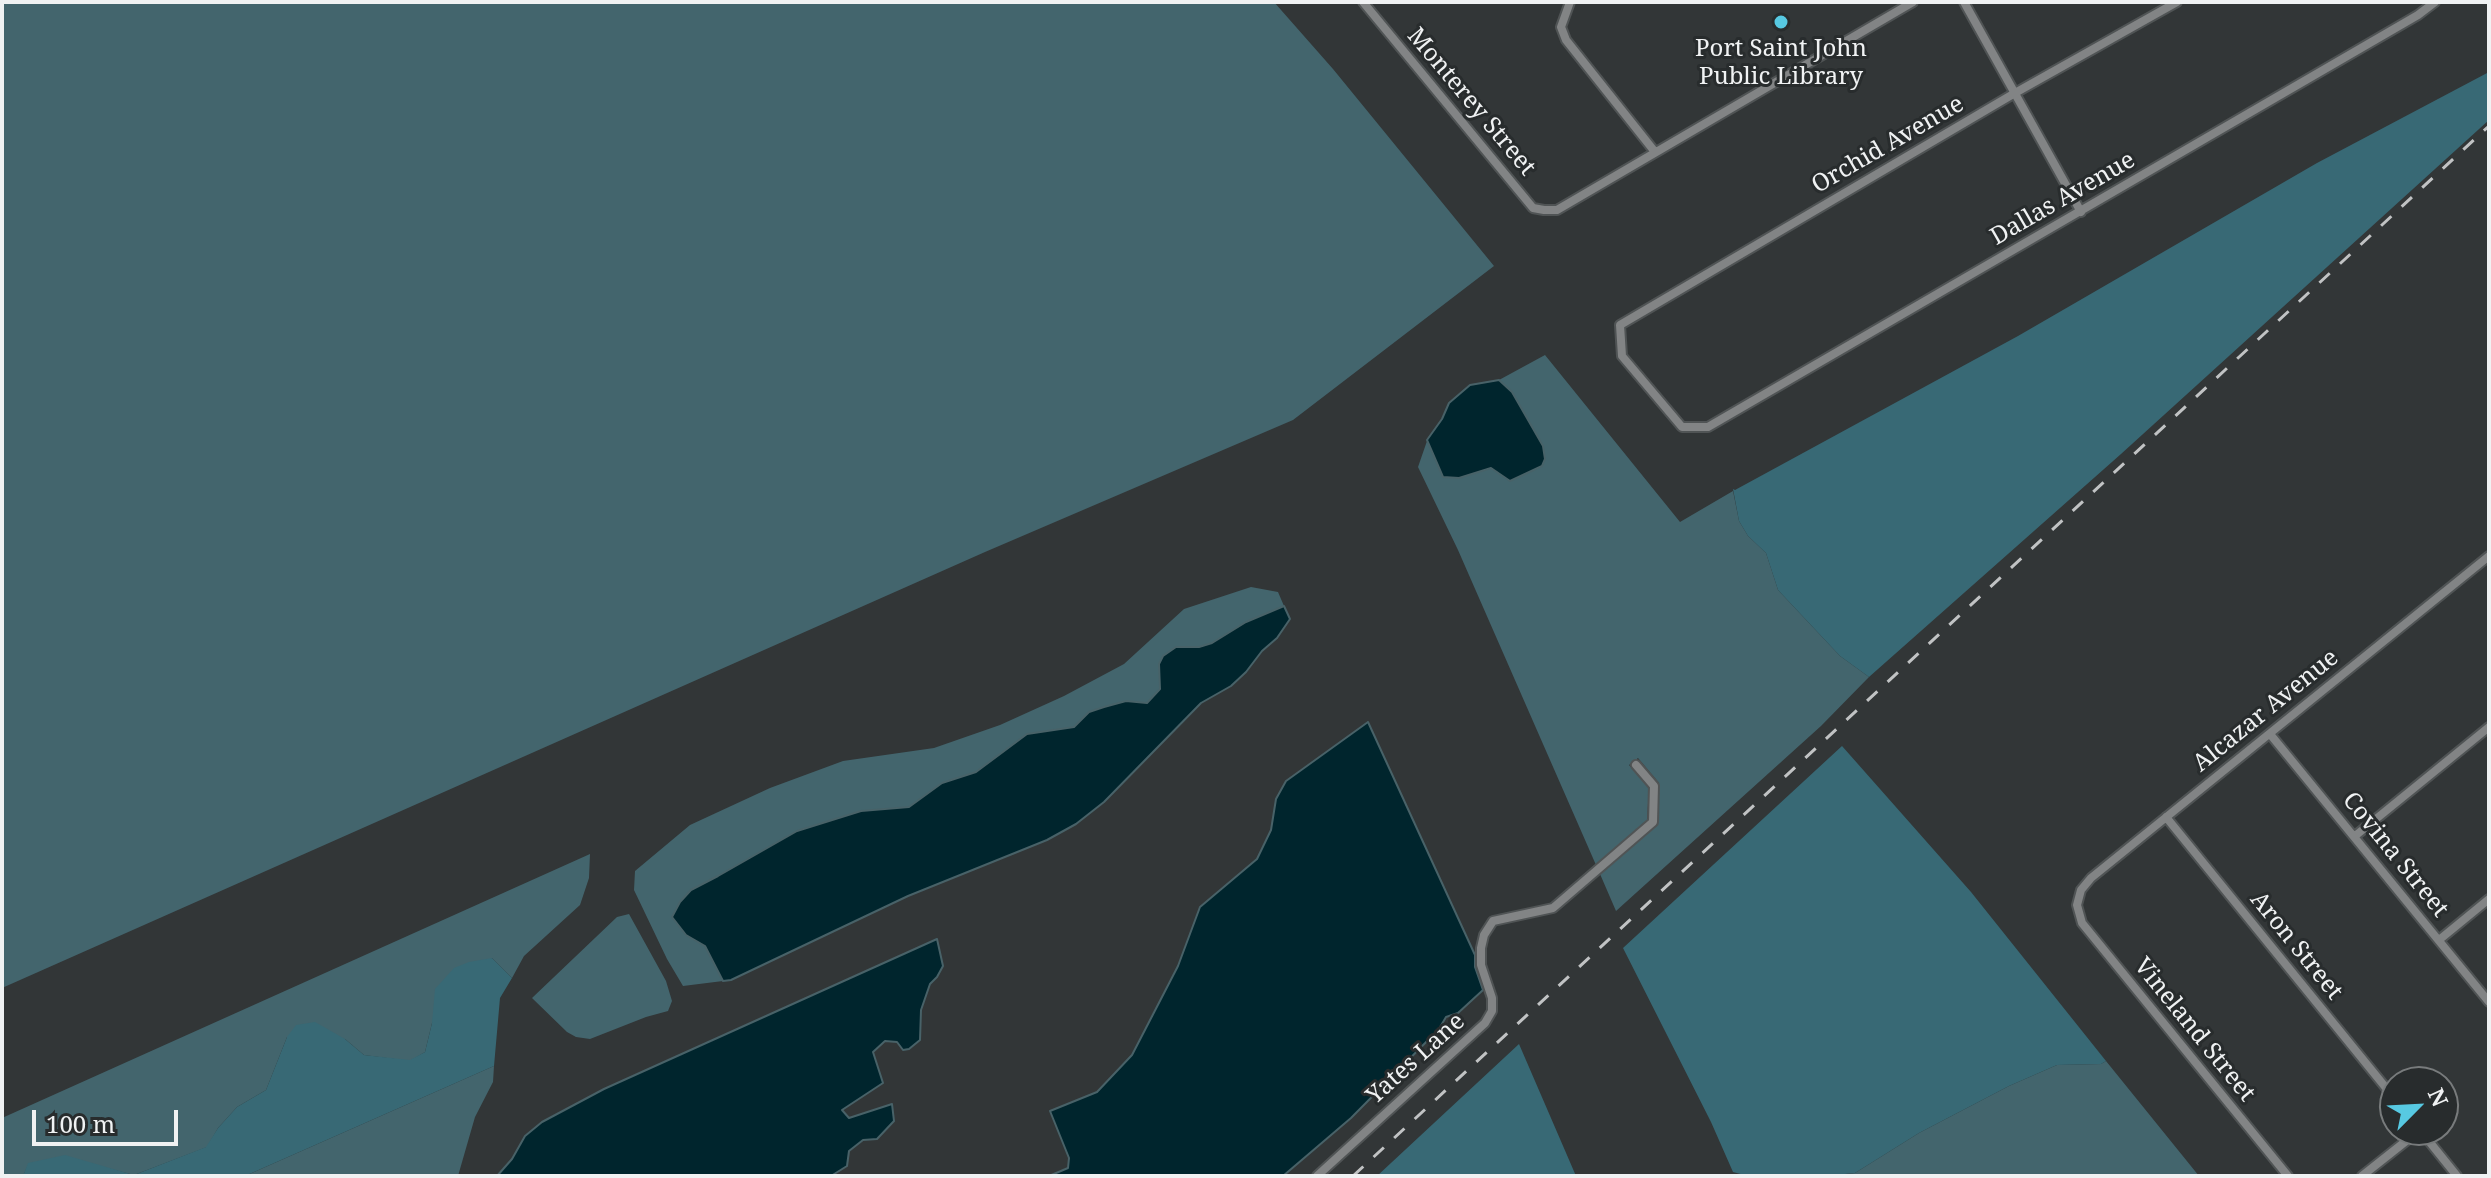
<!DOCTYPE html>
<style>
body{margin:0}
#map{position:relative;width:2491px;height:1178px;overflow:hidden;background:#323637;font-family:"Noto Serif",serif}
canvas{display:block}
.frame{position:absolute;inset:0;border:4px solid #f0f2f3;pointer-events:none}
.north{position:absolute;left:2379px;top:1066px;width:80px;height:80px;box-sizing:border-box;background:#282c2d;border:2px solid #787b7c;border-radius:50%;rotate:66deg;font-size:22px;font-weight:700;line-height:32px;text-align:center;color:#f0f2f3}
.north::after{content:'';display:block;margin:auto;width:28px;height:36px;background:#57c9e2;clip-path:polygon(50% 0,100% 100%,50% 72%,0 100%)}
.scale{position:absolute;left:32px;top:1110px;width:146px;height:36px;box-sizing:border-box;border:4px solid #f0f2f3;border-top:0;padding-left:10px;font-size:24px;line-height:28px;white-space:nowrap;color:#f0f2f3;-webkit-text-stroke:6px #282c2d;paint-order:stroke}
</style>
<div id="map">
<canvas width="2491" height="1178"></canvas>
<div class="frame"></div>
<div class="north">N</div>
<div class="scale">100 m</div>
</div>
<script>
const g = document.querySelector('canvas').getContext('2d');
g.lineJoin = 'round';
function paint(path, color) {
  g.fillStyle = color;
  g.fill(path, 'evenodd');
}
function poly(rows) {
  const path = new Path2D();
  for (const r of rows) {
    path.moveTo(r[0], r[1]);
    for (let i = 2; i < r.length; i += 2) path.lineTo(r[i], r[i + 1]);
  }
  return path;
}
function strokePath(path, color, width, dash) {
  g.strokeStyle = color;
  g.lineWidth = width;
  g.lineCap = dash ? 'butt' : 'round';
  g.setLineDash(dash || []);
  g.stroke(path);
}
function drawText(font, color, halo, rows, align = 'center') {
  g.font = font + ' "Noto Serif",serif';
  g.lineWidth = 6;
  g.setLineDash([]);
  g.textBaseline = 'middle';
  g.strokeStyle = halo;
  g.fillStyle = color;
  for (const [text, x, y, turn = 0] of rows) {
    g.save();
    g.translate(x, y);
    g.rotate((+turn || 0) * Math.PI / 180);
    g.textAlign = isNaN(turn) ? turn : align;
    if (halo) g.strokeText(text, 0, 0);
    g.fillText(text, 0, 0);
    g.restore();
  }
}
paint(poly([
 [2,2,1274,2,1333,69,1494,266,1293,420,985,552,2,988],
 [1545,355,1680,522,1733,491,1739,521,1748,536,1766,553,1778,590,1840,656,1869,677,1821,726,1616,911,1600,874,1656,825,1659,783,1638,758,1629,765,1649,788,1647,820,1596,865,1458,550,1418,467,1427,441,1444,477,1459,478,1491,468,1510,481,1543,446,1512,392,1499,380],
 [1251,587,1278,592,1284,606,1246,622,1212,643,1159,664,1160,689,1147,703,1126,701,1104,707,1089,712,1074,727,1027,734,976,772,942,783,909,807,861,811,797,831,718,876,691,890,686,935,705,946,723,981,683,986,667,959,634,890,635,871,690,825,770,788,843,761,934,748,1000,725,1064,696,1124,664,1184,609],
 [590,854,589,878,580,905,524,956,512,978,492,958,432,1023,425,1052,410,1061,364,1055,345,1039,287,1037,266,1090,237,1107,218,1128,207,1147,134,1175,103,1167,29,1163,23,1176,2,1176,2,1118],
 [629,914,666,981,672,1001,668,1011,646,1017,590,1039,576,1037,567,1032,532,998,617,917],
 [2106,1061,2199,1176,1826,1176,1855,1173,1919,1133,2009,1086,2057,1065,2101,1064],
 [494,1066,493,1082,475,1117,458,1176,245,1176]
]), '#43656d');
paint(poly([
 [2489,72,2489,120,2121,454,1869,677,1840,656,1778,590,1766,553,1748,536,1739,521,1733,489,1735,490,2018,336,2317,163],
 [1842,746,1971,892,2106,1061,2101,1064,2057,1065,2009,1086,1919,1133,1855,1173,1826,1176,1748,1176,1733,1172,1711,1122,1623,948],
 [492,958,512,978,500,998,494,1066,245,1176,23,1176,28,1163,65,1155,134,1175,206,1147,218,1128,237,1107,266,1090,287,1037,296,1025,315,1022,345,1039,364,1055,410,1060,425,1052,432,1023,435,989,454,968,469,962],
 [1519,1044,1576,1176,1377,1176]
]), '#386975');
const water = poly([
 [1499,380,1512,392,1543,446,1545,459,1542,466,1510,481,1491,468,1459,478,1443,477,1427,440,1442,419,1449,403,1470,385,1499,380],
 [1284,606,1290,619,1277,638,1262,651,1246,672,1231,686,1201,703,1104,802,1076,824,1047,840,908,896,731,980,723,981,705,946,686,935,672,917,680,902,691,890,718,876,797,831,861,811,909,807,942,783,976,772,1027,734,1074,727,1089,712,1104,707,1126,701,1147,703,1160,689,1159,664,1163,656,1176,647,1199,647,1212,643,1246,622,1284,606],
 [1368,722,1475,955,1475,967,1483,990,1458,1013,1446,1017,1439,1029,1351,1118,1283,1176,1049,1176,1068,1168,1069,1158,1050,1111,1097,1092,1132,1055,1178,966,1200,907,1257,859,1271,830,1276,799,1286,781,1368,722],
 [937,939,943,966,937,977,930,984,921,1010,920,1040,909,1049,903,1050,897,1042,885,1041,873,1052,883,1083,842,1110,849,1118,892,1104,894,1121,877,1139,863,1140,849,1151,847,1166,831,1176,497,1176,512,1159,525,1136,542,1122,604,1089,937,939]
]);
paint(water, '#00252d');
strokePath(water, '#486268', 2);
const minor = poly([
 [1363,2,1533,208,1544,210,1557,210,1913,2],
 [1570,2,1561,27,1566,40,1655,152],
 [1964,2,2081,212],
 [2177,2,2015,93,1620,325,1622,356,1682,427,1708,427,2418,15,2435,2],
 [2270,734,2489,1002],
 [2166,817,2395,1099],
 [2355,836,2489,727],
 [2439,940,2489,899],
 [1317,1176,1485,1023,1492,1011,1492,998,1481,965,1481,948,1484,935,1493,921,1553,908,1653,822,1654,786,1636,765],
 [2288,1176,2082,923,2077,905,2081,890,2091,878,2489,556],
 [2362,1176,2420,1130,2457,1176]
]);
strokePath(minor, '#505455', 12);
strokePath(minor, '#828485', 8);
strokePath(poly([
 [1353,1176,2489,126]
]), '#c1c3c4', 3, [14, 14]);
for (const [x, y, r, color] of [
 [1781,22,8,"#57c9e2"]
]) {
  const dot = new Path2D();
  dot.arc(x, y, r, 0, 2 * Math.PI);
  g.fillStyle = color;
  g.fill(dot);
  strokePath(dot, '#282c2d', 3);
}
drawText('24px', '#f0f2f3', '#282c2d', [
 ["Port Saint John",1781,49],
 ["Public Library",1781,77]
]);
drawText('24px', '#f0f2f3', '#282c2d', [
 ["Monterey Street",1471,102,50],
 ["Orchid Avenue",1888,145,-30],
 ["Dallas Avenue",2063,199,-30],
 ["Alcazar Avenue",2266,711,-39],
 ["Covina Street",2395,855,51],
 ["Aron Street",2296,946,51],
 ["Vineland Street",2194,1030,51],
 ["Yates Lane",1416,1059,-42]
]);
</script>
